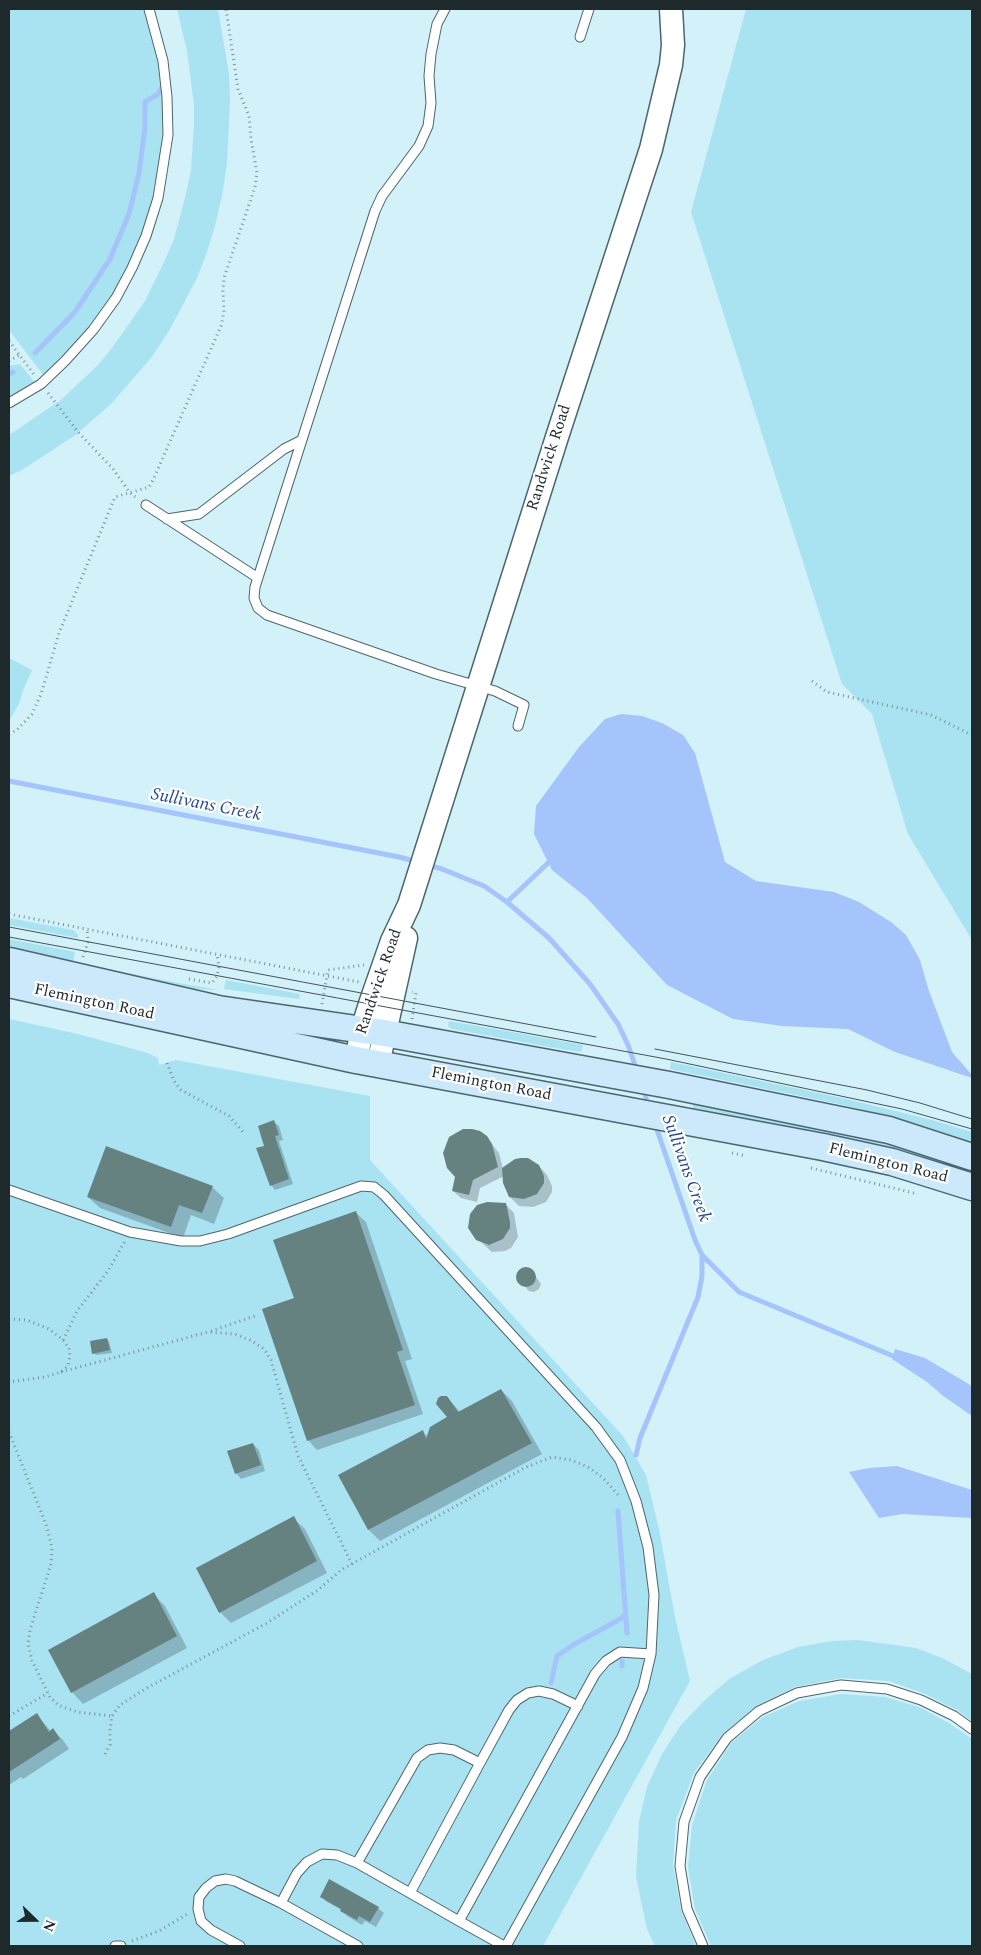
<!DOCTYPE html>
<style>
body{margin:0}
#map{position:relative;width:981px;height:1955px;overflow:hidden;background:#d3f1f9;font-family:Spectral,serif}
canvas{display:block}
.frame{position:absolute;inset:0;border:10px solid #1e292c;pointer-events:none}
.north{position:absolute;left:10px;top:1895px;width:50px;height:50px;-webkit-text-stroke:4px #fff;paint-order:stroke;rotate:112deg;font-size:14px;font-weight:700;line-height:20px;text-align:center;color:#1e292c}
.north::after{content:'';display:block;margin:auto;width:18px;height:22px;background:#1e292c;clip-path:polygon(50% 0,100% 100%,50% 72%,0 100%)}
</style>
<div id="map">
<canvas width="981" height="1955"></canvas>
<div class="frame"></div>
<div class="north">N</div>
</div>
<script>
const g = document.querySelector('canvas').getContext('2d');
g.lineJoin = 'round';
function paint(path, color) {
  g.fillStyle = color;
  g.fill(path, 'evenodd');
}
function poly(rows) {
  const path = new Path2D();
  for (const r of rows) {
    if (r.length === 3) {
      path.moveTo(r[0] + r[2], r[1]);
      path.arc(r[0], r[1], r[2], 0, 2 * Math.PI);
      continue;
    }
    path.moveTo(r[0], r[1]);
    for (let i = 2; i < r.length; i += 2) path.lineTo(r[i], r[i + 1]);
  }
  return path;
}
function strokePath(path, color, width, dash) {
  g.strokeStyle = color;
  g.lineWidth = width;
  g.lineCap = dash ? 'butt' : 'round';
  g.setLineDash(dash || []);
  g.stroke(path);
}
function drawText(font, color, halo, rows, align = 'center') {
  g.font = font + ' Spectral,serif';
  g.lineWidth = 4.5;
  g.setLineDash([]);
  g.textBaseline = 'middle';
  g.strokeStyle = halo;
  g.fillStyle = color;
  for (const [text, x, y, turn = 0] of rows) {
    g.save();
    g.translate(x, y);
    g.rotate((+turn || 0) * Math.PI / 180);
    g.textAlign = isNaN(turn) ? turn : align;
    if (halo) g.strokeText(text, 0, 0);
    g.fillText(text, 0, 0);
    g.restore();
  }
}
paint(poly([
 [9,9,144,9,158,62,163,91,163,146,158,182,149,217,135,254,115,292,85,332,44,376,9,330],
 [177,9,218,9,229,74,230,100,227,164,222,196,215,226,207,252,197,278,169,331,151,358,125,388,111,404,74,436,22,470,9,476,9,435,61,400,98,365,112,348,145,301,164,262,174,239,186,194,191,170,194,124,194,105,187,51],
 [746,9,972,9,972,940,908,834,872,714,842,684,691,212],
 [20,364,35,383,9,399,9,366],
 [9,658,32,670,22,693,20,702,9,721],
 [9,918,73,930,78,935,78,938,9,925],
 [9,939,75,952,73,963,9,948],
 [84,964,173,982,219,990,192,989],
 [226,980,300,994,299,999,224,989],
 [9,1019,78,1034,148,1053,158,1058,159,1065,176,1060,370,1096,370,1160,623,1436,646,1475,659,1529,675,1617,690,1681,543,1946,9,1946],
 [449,1021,512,1032,583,1045,581,1052,549,1047,452,1029,448,1026],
 [671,1062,842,1098,932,1120,972,1132,972,1142,917,1124,844,1105,670,1069],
 [693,1099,831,1126,972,1166,972,1178,691,1109,693,1107],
 [858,1640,916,1648,942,1658,972,1674,972,1721,957,1710,925,1694,889,1681,841,1678,795,1687,756,1706,722,1735,694,1773,676,1820,673,1865,681,1910,696,1946,655,1946,647,1929,636,1877,639,1821,647,1787,662,1754,681,1725,703,1702,729,1679,763,1660,798,1647,832,1641],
 [841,1694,885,1697,919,1707,949,1723,972,1739,972,1946,711,1946,695,1909,688,1867,692,1825,707,1780,732,1742,763,1717,799,1701]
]), '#a9e2f1');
paint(poly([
 [621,714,642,716,662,723,683,735,695,753,725,862,756,881,834,892,859,902,891,922,906,935,920,960,929,991,952,1052,972,1075,972,1078,895,1052,848,1029,782,1026,733,1019,667,985,587,898,552,870,534,834,536,806,579,747,605,719],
 [895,1349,925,1358,972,1386,972,1416,942,1395,927,1382,892,1359],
 [897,1466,972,1490,972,1518,902,1514,879,1518,849,1472,869,1468]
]), '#a5c4fb');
paint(poly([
 [274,1122,279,1126,283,1140,279,1141,293,1184,275,1190,271,1185,265,1146],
 [486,1137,499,1153,503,1169,538,1165,547,1175,552,1186,552,1192,546,1202,533,1207,519,1206,510,1197,504,1176,480,1188,477,1202,461,1198,453,1191,456,1176,448,1168,445,1160,446,1145,450,1138],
 [212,1187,224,1198,214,1224,191,1215,183,1238,100,1208,88,1197],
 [506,1205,514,1213,518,1237,511,1248,505,1251,492,1252,472,1234],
 [356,1213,366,1222,412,1359,405,1361,423,1414,317,1450,308,1440,296,1299],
 [525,1269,531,1270,541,1284,539,1289,534,1292,529,1291,518,1279,519,1273],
 [107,1339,109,1341,112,1353,96,1355,94,1353],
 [501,1390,512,1401,542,1454,380,1541,369,1530,339,1476,423,1432,428,1437,449,1417,447,1397,460,1412],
 [253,1444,259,1450,265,1471,241,1479,236,1473],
 [293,1518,305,1529,327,1573,231,1623,220,1612],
 [153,1594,165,1606,187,1648,83,1704,72,1692],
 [36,1715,51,1731,53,1730,63,1740,69,1749,23,1779,21,1777,9,1785,9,1733],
 [321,1896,378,1908,384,1913,376,1927,365,1921,362,1925,347,1916,342,1910,327,1902]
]), '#0003');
strokePath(poly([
 [35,353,75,312,110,259,129,214,139,173,145,127,145,102,158,94,162,87],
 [9,374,13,372],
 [9,781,399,857,418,862],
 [428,865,442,869,484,886,507,902,549,938,590,984,618,1024,628,1045,637,1071],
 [507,902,548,863],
 [643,1089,649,1107],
 [655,1124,695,1240,702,1255,739,1292,898,1358],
 [636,1455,640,1438,698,1297,702,1276,702,1255],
 [618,1511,627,1633],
 [622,1666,622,1661],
 [551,1683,557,1656,573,1645,620,1619,626,1614]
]), '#a5c4fb', 5);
paint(poly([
 [274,1120,279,1135,275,1136,289,1179,270,1186,256,1148,264,1146,258,1126],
 [463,1129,472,1129,480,1131,487,1136,492,1144,498,1167,473,1180,469,1195,452,1191,455,1177,447,1168,443,1153,449,1137],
 [106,1146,213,1186,202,1213,179,1205,171,1227,87,1197],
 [521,1158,528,1158,539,1165,544,1176,544,1183,537,1194,524,1199,509,1197,503,1183,502,1168,515,1159],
 [487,1202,506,1203,510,1222,510,1228,503,1239,489,1245,476,1240,468,1228,470,1214,477,1205],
 [356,1211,403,1350,397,1352,415,1405,307,1441,262,1309,294,1298,273,1240],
 [526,1277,10],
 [107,1338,110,1350,92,1354,90,1341],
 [501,1389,532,1443,368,1530,338,1475,423,1430,426,1439,430,1427,447,1417,436,1404,438,1398,441,1396,447,1396,458,1412],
 [253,1443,261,1465,235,1474,227,1451],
 [294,1516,317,1561,219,1613,196,1568],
 [154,1592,177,1636,71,1693,48,1650],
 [37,1713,49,1732,53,1728,60,1739,9,1772,9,1731],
 [329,1879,379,1907,370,1922,359,1916,357,1920,340,1911,341,1909,320,1897]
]), '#658281');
const service = poly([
 [445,9,437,24,431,54,429,76,431,103,428,126,419,146,382,196,375,211,255,587,254,598,258,608,267,615,436,674,495,691,524,705,518,726],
 [580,37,589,9],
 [9,403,41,384,65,361,93,330,116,298,132,268,146,236,158,198,168,135,167,97,163,61,149,9],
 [146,505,258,578],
 [167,519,199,514,284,449,302,440],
 [9,1190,130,1232,181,1241,200,1241,228,1234,361,1186,374,1187,384,1195,596,1427,620,1460,636,1501,648,1547,654,1595,651,1654,643,1688,622,1737,506,1946],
 [357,1863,337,1855,322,1854,307,1862,297,1873,281,1903,358,1946],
 [410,1893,357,1863,417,1758,428,1750,440,1748,454,1750,480,1763],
 [459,1921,410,1893,480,1763,509,1710,517,1700,528,1693,539,1691,553,1694,578,1706],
 [115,1946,121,1946],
 [240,1946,211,1930,201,1921,198,1909,199,1897,206,1888,215,1881,226,1879,235,1881,281,1903],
 [504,1946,459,1921,595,1674,606,1661,620,1652,651,1654],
 [703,1946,687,1909,680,1866,684,1822,700,1777,727,1738,759,1711,797,1693,841,1685,887,1689,921,1700,954,1716,972,1729]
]);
const tertiary = poly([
 [356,1060,362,1030,370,1004,392,941,409,905,557,437,651,149,671,65,673,45,671,9],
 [378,1064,406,938]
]);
const secondary = poly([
 [9,961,218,1009,384,1033,669,1085,889,1130,972,1157],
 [9,984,356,1060,823,1147,892,1162,972,1187]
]);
strokePath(service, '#4c666d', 11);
strokePath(tertiary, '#4c666d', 25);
strokePath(secondary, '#4c666d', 29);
strokePath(poly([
 [9,341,35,376],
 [9,361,19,355],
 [48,393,78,432,113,469,130,493,137,498],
 [812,681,827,692,931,715,972,735],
 [9,734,17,730,32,714,41,694,59,633,115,497,149,487,153,480,221,326,224,312,223,291,224,278,255,187,257,173,251,139,249,116,238,89,226,9],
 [9,914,359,982],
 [83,957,88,942,87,929],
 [189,979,212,983,217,976,219,967,217,954],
 [322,1004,328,970,364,965],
 [412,1019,416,993,412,992],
 [167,1063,174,1081,181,1090,229,1116,243,1132],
 [732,1153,746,1156],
 [811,1168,914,1193],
 [9,1319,27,1320,49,1329,63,1340,69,1348,70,1356,68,1366,61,1372,45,1377,9,1382],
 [211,1331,255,1316],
 [63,1340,77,1311,108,1271,125,1241],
 [61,1372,208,1332,235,1334,252,1341,264,1349,271,1360,298,1456,352,1564],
 [9,1432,47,1527,52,1548,51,1564,30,1630,28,1643,32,1661,50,1697,58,1705,77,1712,112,1716],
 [9,1716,48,1693],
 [105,1754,110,1745,110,1730,112,1716,120,1705,145,1689,267,1623,318,1590,341,1570,526,1467,552,1457,571,1460,588,1467,603,1478,620,1497],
 [132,1941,159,1931,189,1913]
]), '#7d9197', 3, [1, 4]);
strokePath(service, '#fff', 9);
strokePath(tertiary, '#fff', 22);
strokePath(secondary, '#cce9fb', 26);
strokePath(poly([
 [9,927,596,1037],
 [9,937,666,1059,902,1109,972,1129],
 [655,1049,867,1090,920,1103,972,1119]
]), '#455458', 1);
drawText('16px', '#1e292c', '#fff', [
 ["Randwick Road",550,458,-72],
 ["Randwick Road",380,982,-71],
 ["Flemington Road",94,1003,12],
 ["Flemington Road",491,1085,11],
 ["Flemington Road",888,1164,14]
]);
drawText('italic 18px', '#274a8b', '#fff', [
 ["Sullivans Creek",206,806,11],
 ["Sullivans Creek",685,1169,70]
]);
</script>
